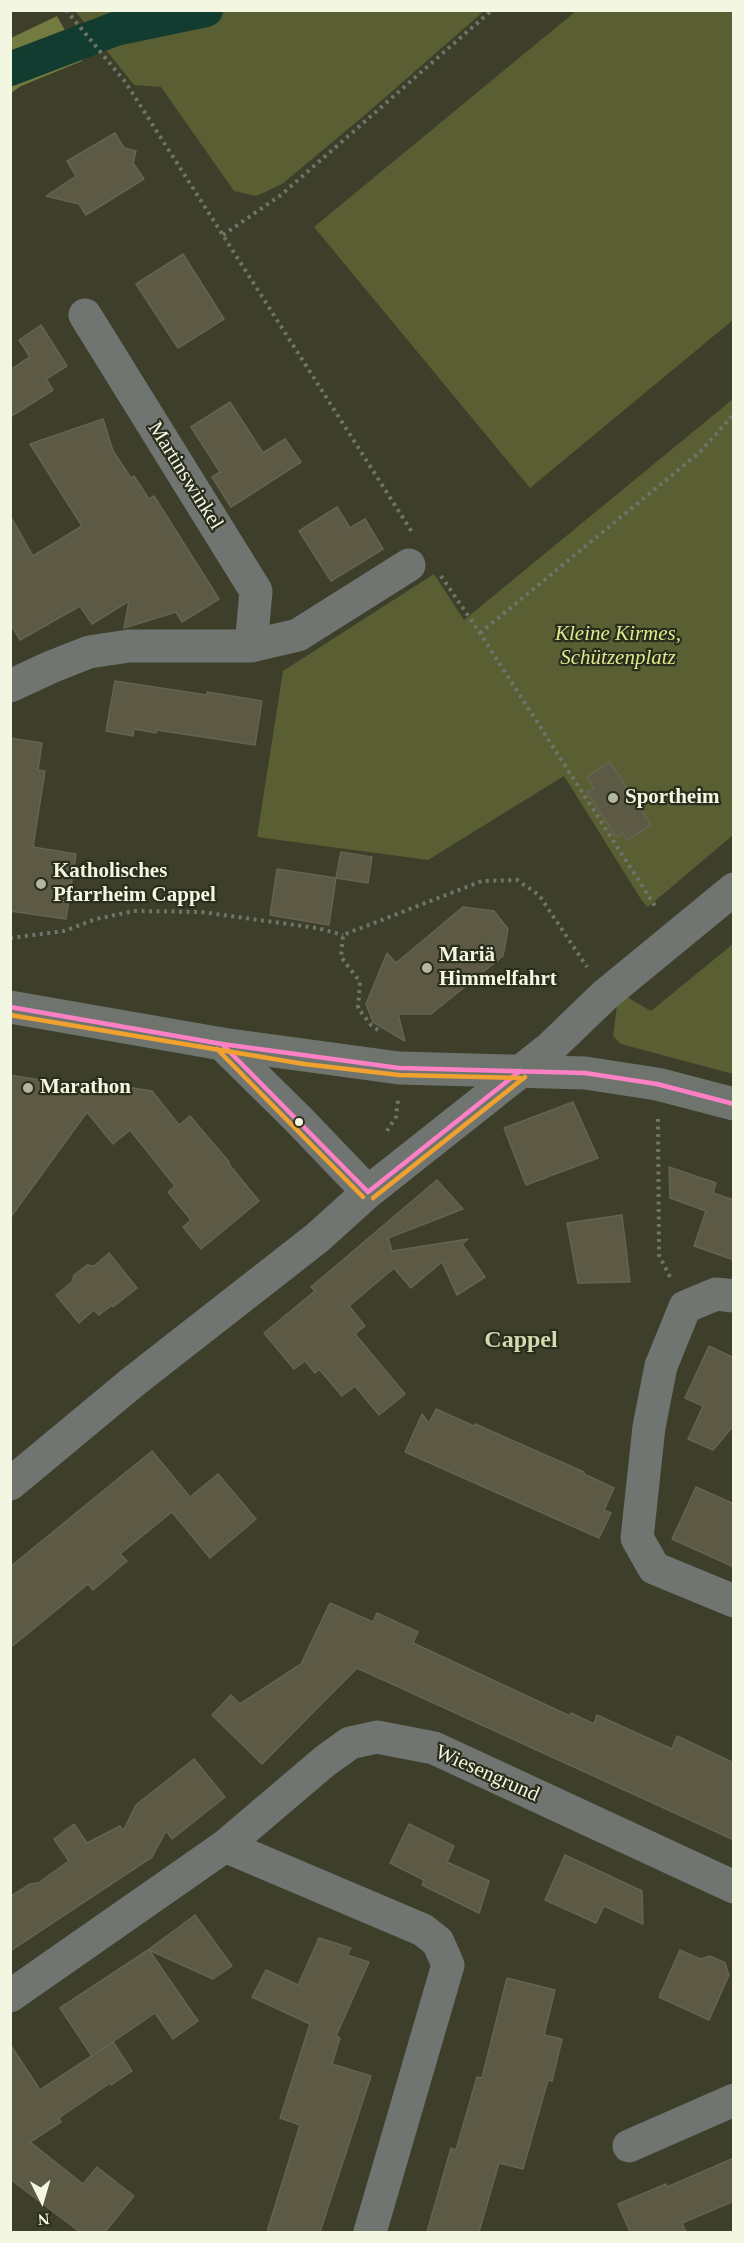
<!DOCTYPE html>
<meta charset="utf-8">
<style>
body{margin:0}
#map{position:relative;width:744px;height:2243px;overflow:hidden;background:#3d3f2a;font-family:Georgia,serif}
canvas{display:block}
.frame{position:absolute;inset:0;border:12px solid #f3f7e1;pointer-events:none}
.north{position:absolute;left:12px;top:2171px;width:60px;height:60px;-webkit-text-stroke:4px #2a2c1c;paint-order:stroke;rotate:175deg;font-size:16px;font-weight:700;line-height:24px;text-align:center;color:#f3f7e1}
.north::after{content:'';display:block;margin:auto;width:21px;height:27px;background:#f3f7e1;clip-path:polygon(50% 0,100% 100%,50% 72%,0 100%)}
</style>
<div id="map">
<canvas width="744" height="2243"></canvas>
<div class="frame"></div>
<div class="north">N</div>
</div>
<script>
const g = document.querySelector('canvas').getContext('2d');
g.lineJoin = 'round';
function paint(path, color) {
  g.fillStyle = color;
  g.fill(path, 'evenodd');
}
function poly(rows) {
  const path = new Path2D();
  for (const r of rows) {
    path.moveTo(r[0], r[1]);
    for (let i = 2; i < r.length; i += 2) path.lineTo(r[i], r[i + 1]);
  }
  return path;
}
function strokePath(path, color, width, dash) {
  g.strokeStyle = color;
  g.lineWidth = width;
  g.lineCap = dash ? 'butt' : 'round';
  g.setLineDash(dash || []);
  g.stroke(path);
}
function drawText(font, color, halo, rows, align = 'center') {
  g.font = font + ' Georgia,serif';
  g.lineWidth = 4.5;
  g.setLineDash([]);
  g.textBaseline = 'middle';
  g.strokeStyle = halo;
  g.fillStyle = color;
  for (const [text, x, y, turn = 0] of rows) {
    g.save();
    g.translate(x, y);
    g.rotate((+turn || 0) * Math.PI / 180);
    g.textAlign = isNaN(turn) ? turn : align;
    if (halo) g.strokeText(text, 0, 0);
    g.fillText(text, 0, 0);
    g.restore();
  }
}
paint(poly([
 [75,11,484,11,366,114,282,184,256,196,234,191,161,87,134,85],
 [576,11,733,11,733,320,530,488,314,227],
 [733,399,733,835,648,907,642,901,564,776,428,860,257,837,283,671,434,574,464,620],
 [733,944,733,1074,621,1044,613,1036,617,1005,627,997,651,1011]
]), '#5a5e33');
paint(poly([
 [57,16,82,61,21,86,11,93,11,38]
]), '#747b41');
strokePath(poly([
 [10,69,115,29,206,10]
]), '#133c30', 34);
const building = poly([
 [115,133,124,148,136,151,133,163,144,179,86,215,79,204,46,196,76,176,67,161,115,133],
 [183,254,224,319,178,348,136,284,183,254],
 [41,325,67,366,46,379,53,390,10,417,10,370,30,357,19,340,41,325],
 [230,402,263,453,285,439,301,462,231,507,212,477,220,472,191,427,230,402],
 [103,419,113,451,131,478,134,476,149,499,154,496,219,599,182,622,176,612,124,628,129,601,92,624,80,606,20,640,10,623,10,515,33,556,82,526,30,444,103,419],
 [337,507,350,528,365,519,383,549,331,581,299,531,337,507],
 [115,681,207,695,207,692,262,701,255,745,157,730,156,733,134,729,133,736,106,731,115,681],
 [10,738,42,743,38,770,45,771,33,847,76,854,66,919,10,911,10,738],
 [610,762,651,825,627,840,623,833,616,837,587,792,594,788,587,777,610,762],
 [341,852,372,857,368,883,336,878,341,852],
 [277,869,336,878,329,925,270,915,277,869],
 [463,907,494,911,508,929,503,956,431,1014,398,1014,405,1041,373,1022,366,1004,387,953,396,963,463,907],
 [10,1075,95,1089,96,1082,152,1091,179,1125,190,1116,229,1162,228,1163,259,1201,201,1249,183,1227,191,1220,168,1192,175,1186,130,1130,113,1144,87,1112,10,1218,10,1075],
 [573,1102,598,1158,526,1185,504,1128,573,1102],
 [669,1167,716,1183,713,1193,734,1200,734,1260,694,1246,706,1211,670,1198,669,1167],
 [437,1180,463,1209,388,1238,392,1251,468,1239,462,1244,485,1277,457,1295,442,1262,411,1288,394,1268,349,1306,365,1326,355,1334,405,1394,379,1415,355,1386,342,1396,319,1369,315,1373,305,1361,294,1369,264,1333,315,1291,311,1287,437,1180],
 [622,1215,630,1282,578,1283,567,1223,622,1215],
 [109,1253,137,1288,113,1307,112,1305,99,1315,94,1310,79,1323,56,1295,72,1282,74,1275,87,1265,94,1266,109,1253],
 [709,1346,734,1358,734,1425,713,1450,688,1439,703,1406,685,1398,709,1346],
 [436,1409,474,1426,475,1424,584,1472,584,1474,614,1488,604,1510,611,1513,599,1538,405,1452,422,1414,429,1423,436,1409],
 [152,1451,190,1497,218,1474,256,1519,210,1558,172,1512,120,1554,127,1561,93,1590,88,1584,10,1648,10,1567,152,1451],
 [696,1487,734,1504,734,1567,672,1539,696,1487],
 [330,1603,373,1622,377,1613,418,1632,413,1643,570,1716,571,1713,594,1724,597,1715,672,1749,677,1736,734,1763,734,1840,357,1668,262,1764,212,1715,231,1695,240,1704,301,1664,330,1603],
 [194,1759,225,1797,172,1839,166,1831,152,1857,10,1951,10,1897,30,1884,38,1883,69,1861,54,1839,74,1824,87,1843,120,1826,123,1831,136,1805,194,1759],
 [409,1824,454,1846,447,1862,489,1881,479,1913,422,1885,424,1880,390,1863,409,1824],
 [565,1855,642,1891,643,1924,604,1906,596,1923,545,1900,565,1855],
 [195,1915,232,1966,213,1979,149,1950,198,2021,173,2039,155,2013,92,2056,60,2008,148,1950,195,1915],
 [319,1938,351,1948,347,1955,369,1962,336,2036,340,2038,332,2064,371,2076,320,2232,267,2232,300,2125,280,2118,310,2024,252,1997,266,1970,298,1985,319,1938],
 [680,1950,700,1959,710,1956,725,1963,729,1975,709,2020,659,1997,680,1950],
 [507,1978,555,1990,544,2035,562,2039,552,2081,548,2080,523,2169,499,2163,479,2232,427,2232,451,2148,456,2150,477,2077,482,2078,507,1978],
 [113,2042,132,2071,111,2085,110,2083,59,2118,61,2122,30,2142,83,2184,97,2167,134,2196,105,2232,80,2232,10,2179,10,2044,40,2090,113,2042],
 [734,2158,734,2201,682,2223,686,2232,630,2232,618,2204,666,2184,667,2187,734,2158]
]);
paint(building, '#5c5a44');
strokePath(building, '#656352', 1.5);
strokePath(poly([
 [66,10,126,83,412,532],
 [223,235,281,195,492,10],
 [441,576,480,633,657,909],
 [480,633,700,452,734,414],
 [10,938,64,931,96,919,134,911,201,912,317,928,343,935],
 [378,1030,371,1025,358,1008,360,982,341,957,343,935,482,881,517,880,539,895,587,967],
 [658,1119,659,1255,670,1277],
 [387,1131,396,1117,398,1100]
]), '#70756c', 4, [3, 4.5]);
strokePath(poly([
 [251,646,298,635,409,565],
 [10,686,51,667,89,652,129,646,251,646,256,591,85,315],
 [222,1044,299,1120,368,1192],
 [734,1296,716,1294,685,1307,661,1366,649,1427,637,1538,654,1568,734,1601],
 [10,1484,134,1381,317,1238,368,1192,550,1048,605,995,734,889],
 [225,1846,423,1930,438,1942,448,1965,370,2232],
 [10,1996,225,1846,325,1761,350,1743,377,1737,434,1748,734,1887],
 [629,2146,734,2100]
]), '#707572', 33);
strokePath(poly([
 [10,1007,222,1044,399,1068,585,1073,657,1084,734,1104]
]), '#6f756e', 33);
strokePath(poly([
 [10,1007,222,1044,399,1068,585,1073,657,1084,734,1104],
 [222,1044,368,1192],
 [368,1192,520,1071]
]), '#ff80c5', 4.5);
strokePath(poly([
 [10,1015,304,1064,399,1075,520,1078],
 [217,1049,363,1197],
 [373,1198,525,1077]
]), '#f1a12e', 4.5);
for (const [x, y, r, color] of [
 [613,798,6,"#b3b7a1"],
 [41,884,6,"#b3b7a1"],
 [427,968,6,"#b3b7a1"],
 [28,1088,6,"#b3b7a1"],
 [299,1122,5,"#f3f7e1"]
]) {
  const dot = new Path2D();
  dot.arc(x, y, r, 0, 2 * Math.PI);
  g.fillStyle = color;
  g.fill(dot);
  strokePath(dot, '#2a2c1c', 2);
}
drawText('21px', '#f3f7e1', '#2a2c1c', [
 ["Martinswinkel",185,476,58],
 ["Wiesengrund",487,1774,24]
]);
drawText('italic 21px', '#dfe98d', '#2a2c1c', [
 ["Kleine Kirmes,",618,634],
 ["Schützenplatz",618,658]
]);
drawText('bold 21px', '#f3f7e1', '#2a2c1c', [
 ["Sportheim",625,798],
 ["Katholisches",53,872],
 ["Pfarrheim Cappel",53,896],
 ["Mariä",439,956],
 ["Himmelfahrt",439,980],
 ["Marathon",40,1088]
], 'left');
drawText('bold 24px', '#d4d9af', '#2a2c1c', [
 ["Cappel",521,1341]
]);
</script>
